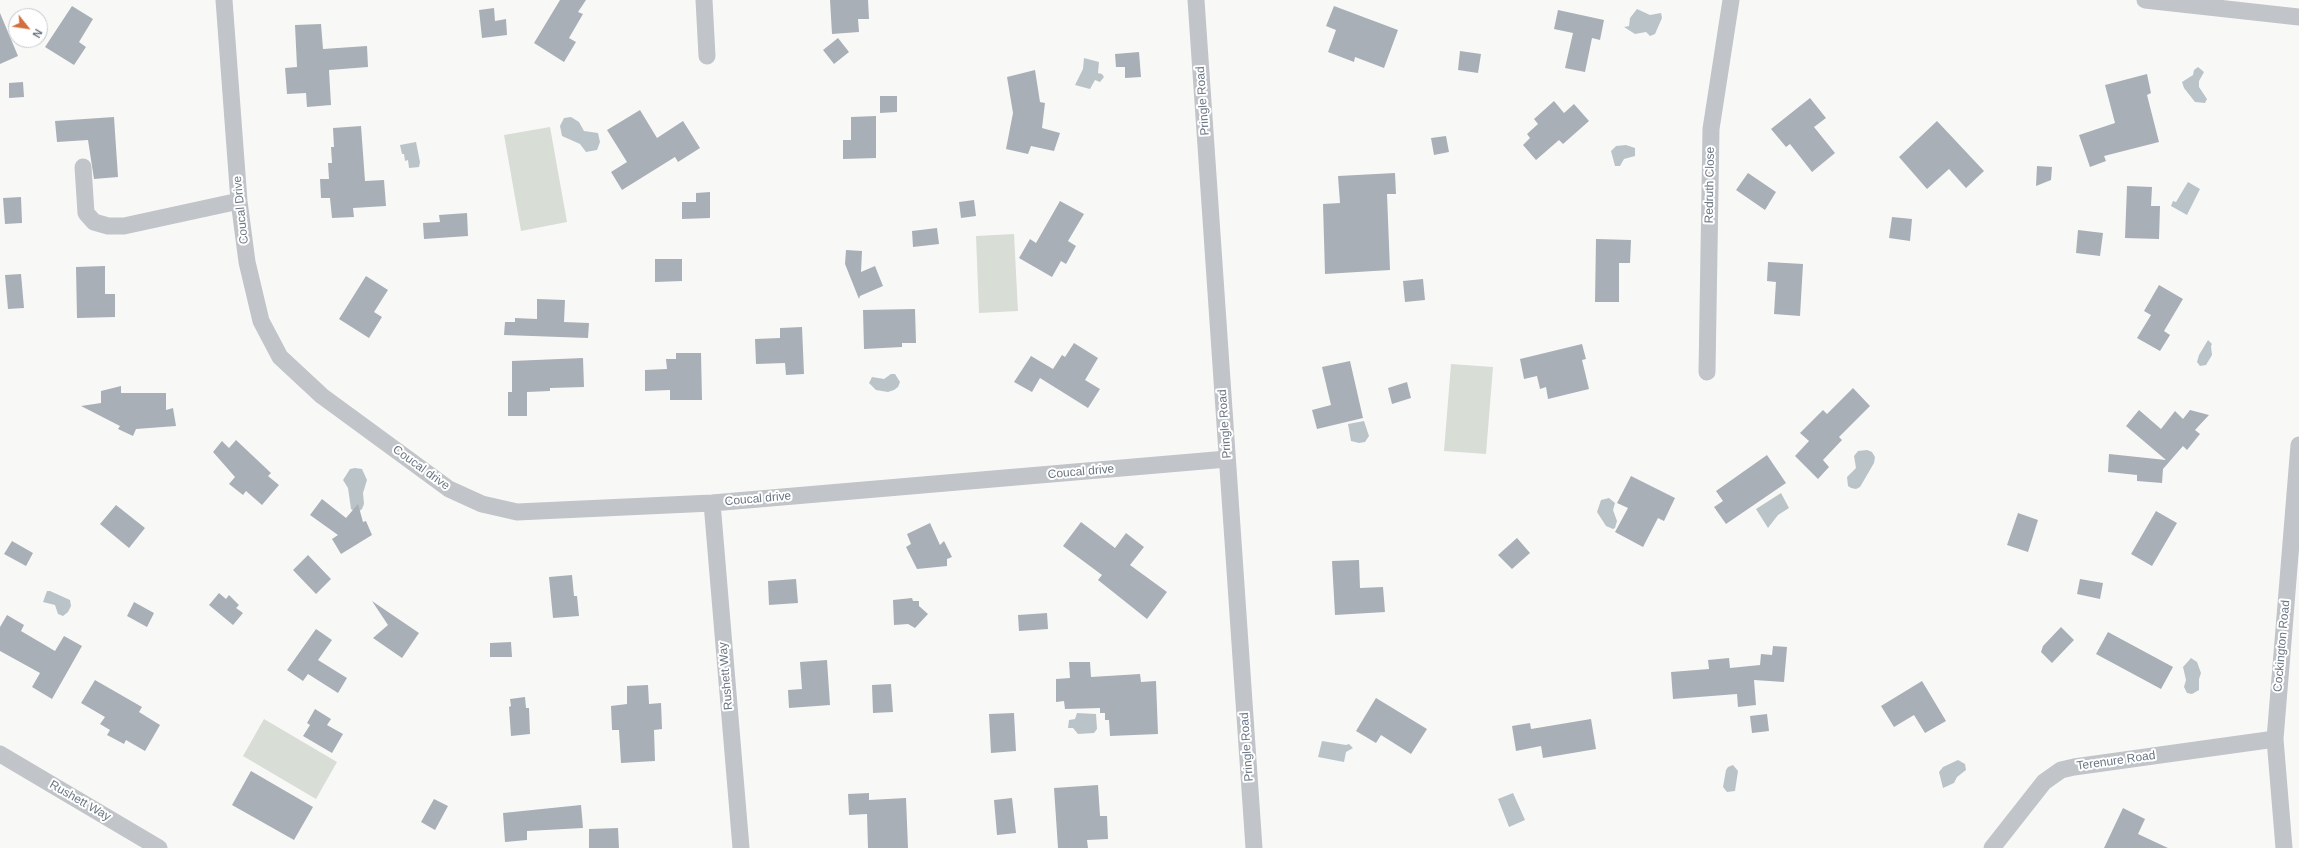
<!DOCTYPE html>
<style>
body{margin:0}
#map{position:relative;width:2299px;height:848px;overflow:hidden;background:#f8f9f7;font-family:Helvetica,sans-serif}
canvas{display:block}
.north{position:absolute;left:8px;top:8px;width:40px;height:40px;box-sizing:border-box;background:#fff;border:1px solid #c4c8ce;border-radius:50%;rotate:120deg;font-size:11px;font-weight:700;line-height:16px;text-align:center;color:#6b7684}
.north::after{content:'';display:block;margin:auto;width:14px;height:18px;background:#d26f3d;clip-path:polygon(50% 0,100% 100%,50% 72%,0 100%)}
</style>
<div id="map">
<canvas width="2299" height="848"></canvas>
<div class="north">N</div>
</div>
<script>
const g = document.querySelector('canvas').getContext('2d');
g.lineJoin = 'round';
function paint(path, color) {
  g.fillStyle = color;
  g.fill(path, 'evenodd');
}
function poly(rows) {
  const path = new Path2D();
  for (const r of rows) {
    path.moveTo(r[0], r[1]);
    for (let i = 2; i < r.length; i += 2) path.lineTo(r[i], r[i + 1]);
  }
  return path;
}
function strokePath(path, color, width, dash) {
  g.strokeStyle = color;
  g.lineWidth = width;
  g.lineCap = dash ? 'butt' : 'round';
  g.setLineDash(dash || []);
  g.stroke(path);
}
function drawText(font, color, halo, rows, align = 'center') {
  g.font = font + ' Helvetica,sans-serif';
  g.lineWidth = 4;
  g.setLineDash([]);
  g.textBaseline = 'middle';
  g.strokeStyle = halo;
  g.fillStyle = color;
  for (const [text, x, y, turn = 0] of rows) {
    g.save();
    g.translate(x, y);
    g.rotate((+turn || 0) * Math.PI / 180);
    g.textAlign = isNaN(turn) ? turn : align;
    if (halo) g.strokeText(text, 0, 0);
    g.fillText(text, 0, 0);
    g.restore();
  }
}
paint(poly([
 [550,127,567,222,521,231,504,135],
 [1014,234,1018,311,979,313,976,236],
 [1451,364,1493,367,1486,454,1444,451],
 [264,719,337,762,316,799,243,756]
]), '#d8ddd6');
paint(poly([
 [1637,9,1650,15,1661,13,1662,18,1655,34,1650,36,1646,32,1635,34,1624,27,1629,26,1630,18],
 [1084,58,1099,62,1098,73,1102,74,1104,77,1100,82,1095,80,1090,89,1075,85,1083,69],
 [2198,67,2204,72,2199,81,2199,87,2207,99,2205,103,2195,102,2184,88,2182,82,2193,75,2194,70],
 [571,117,579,122,584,131,598,133,600,142,597,150,586,152,580,144,562,136,560,126,564,118],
 [416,142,420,162,419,167,409,168,408,160,405,161,404,154,402,154,400,145],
 [1626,145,1635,148,1635,156,1624,159,1620,166,1615,166,1611,151,1616,146],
 [2188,182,2200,189,2187,215,2171,206,2173,201,2176,202],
 [2208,340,2212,344,2211,346,2212,355,2206,365,2200,366,2197,362,2199,355],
 [891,374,895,374,900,382,898,387,894,390,888,392,876,390,869,383,872,377,884,379],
 [1364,421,1369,436,1365,442,1359,443,1351,441,1348,424],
 [1867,450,1872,452,1875,457,1874,463,1860,487,1856,489,1851,488,1848,486,1847,477,1856,468,1854,456,1858,451],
 [355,468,362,469,367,480,363,493,364,504,362,509,357,513,351,509,348,488,343,480,350,469],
 [1781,493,1789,508,1778,515,1768,528,1756,509],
 [1609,498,1615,503,1613,510,1617,521,1615,528,1613,529,1606,526,1597,512,1601,500],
 [47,591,50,591,70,600,71,606,68,612,63,616,58,614,55,605,43,602],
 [2191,658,2197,662,2201,673,2199,679,2199,690,2192,694,2187,693,2184,687,2186,680,2183,667],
 [1077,713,1096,714,1097,729,1094,733,1078,734,1073,728,1068,728,1069,720,1075,719],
 [1322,741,1346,745,1349,744,1353,748,1346,752,1344,762,1318,757],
 [1958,760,1965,764,1966,770,1957,777,1954,783,1943,788,1939,772,1943,767],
 [1733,765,1738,771,1735,791,1727,792,1723,787,1726,770,1728,767],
 [1513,793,1525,820,1509,827,1498,799]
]), '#bac3c8');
paint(poly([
 [560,0,586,0,578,12,583,14,569,38,576,42,564,62,534,43],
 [830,0,868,0,869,19,858,19,859,32,832,34],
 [72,6,93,19,79,42,86,47,74,65,45,47],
 [1334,6,1398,30,1384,68,1355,57,1354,62,1328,52,1336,30,1326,26],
 [494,8,495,21,506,19,507,35,482,38,479,10],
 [1558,10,1604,20,1600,40,1592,38,1585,72,1565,68,1573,33,1554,29],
 [0,13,18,56,0,64],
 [321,24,323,49,367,46,368,67,329,70,331,105,307,107,306,93,287,94,285,68,297,67,295,25],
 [838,38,849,52,834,64,823,50],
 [1460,51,1481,54,1478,73,1458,70],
 [1139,52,1141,77,1125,78,1125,67,1116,67,1115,54],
 [1035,70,1040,102,1045,103,1042,128,1060,133,1054,151,1031,146,1028,154,1006,149,1013,113,1007,77],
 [2147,74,2151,93,2147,95,2159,142,2104,156,2106,161,2090,167,2079,135,2115,123,2105,85],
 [23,82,24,97,9,98,9,83],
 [880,96,897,96,897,112,880,113],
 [1810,98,1826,118,1814,127,1835,153,1812,172,1790,144,1786,147,1771,129],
 [1554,101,1564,113,1574,104,1589,121,1563,144,1559,140,1536,160,1523,145,1530,138,1527,134,1538,124,1534,119],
 [640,110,657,138,683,121,700,148,678,162,675,157,622,190,611,172,627,162,607,130],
 [876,116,876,158,843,159,843,140,851,140,851,117],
 [114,117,118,177,94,179,88,140,57,142,55,121],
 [1937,121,1984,171,1966,188,1949,169,1927,189,1899,157],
 [361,126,365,181,384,180,386,206,353,208,354,217,332,218,330,198,321,198,320,179,329,179,328,163,332,163,331,147,334,147,333,128],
 [1446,136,1449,152,1434,155,1431,138],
 [2037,166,2052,167,2051,180,2036,186],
 [1395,173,1396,194,1387,194,1390,270,1325,274,1323,204,1340,203,1338,176],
 [1748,173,1776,192,1765,210,1736,190],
 [2127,186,2152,187,2151,206,2160,206,2159,239,2125,238],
 [710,192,710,218,682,219,682,202,696,202,696,193],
 [21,197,22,223,5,224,3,198],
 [974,200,976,216,961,218,959,202],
 [1060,201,1084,214,1068,241,1076,246,1066,264,1061,261,1052,277,1019,258,1030,239,1036,243],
 [467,213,468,236,424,239,423,223,440,222,439,215],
 [1892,217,1912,219,1910,241,1889,238],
 [937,228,939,244,913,247,912,231],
 [2078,230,2103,233,2100,256,2076,253],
 [1596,239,1631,240,1630,263,1619,263,1619,302,1595,302],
 [846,250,862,251,861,272,875,266,883,286,860,296,859,299,845,264],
 [655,259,682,259,682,281,655,282],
 [1768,262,1803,264,1800,316,1774,314,1776,282,1767,281],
 [105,266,105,294,115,294,115,317,77,318,76,267],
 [21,274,24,308,8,309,5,275],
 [366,276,388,290,374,312,382,317,369,338,339,319],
 [1423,279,1425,300,1405,302,1403,281],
 [2159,285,2183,299,2164,331,2170,335,2160,351,2137,338,2151,315,2144,311],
 [537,299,565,300,564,322,589,323,588,338,504,335,505,322,515,322,515,318,537,319],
 [915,309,916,343,902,343,902,347,864,349,863,310],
 [802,327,804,374,786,375,785,363,756,364,755,339,780,338,780,328],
 [1074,343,1098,358,1085,380,1100,389,1088,408,1040,378,1032,392,1014,382,1031,356,1053,369,1062,355,1065,357],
 [1582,344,1586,359,1582,360,1589,389,1548,399,1546,387,1540,389,1537,376,1524,379,1520,359],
 [676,353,701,353,702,400,670,400,670,390,645,391,645,370,667,369,666,359,676,359],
 [583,358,584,387,550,388,550,391,527,392,527,416,508,416,508,392,512,392,512,361],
 [1350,361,1363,418,1317,429,1312,410,1331,405,1322,367],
 [1407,382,1411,398,1392,404,1388,388],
 [121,386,121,393,166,393,166,410,173,408,176,426,136,429,133,436,118,429,120,426,81,406,101,403,101,391],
 [1853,388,1870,406,1839,437,1842,440,1823,460,1829,467,1818,479,1795,456,1809,441,1800,433,1823,410,1827,414],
 [2139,410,2161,429,2175,411,2183,419,2190,410,2209,415,2195,430,2200,434,2187,450,2183,446,2163,469,2162,483,2137,481,2137,475,2108,472,2109,454,2166,460,2126,426],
 [236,440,271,473,268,476,279,485,262,505,246,491,243,495,229,484,235,477,213,452,222,441,229,448],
 [1767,455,1786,483,1726,524,1714,507,1723,501,1716,491],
 [1631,476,1675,498,1664,521,1658,518,1643,547,1615,532,1628,508,1617,503],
 [322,499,346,518,358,504,363,522,366,521,372,535,341,554,332,539,338,535,310,515],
 [116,505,145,528,129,548,100,524],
 [2156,511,2177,523,2152,566,2131,554],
 [2018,513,2038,520,2028,552,2007,545],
 [1081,522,1115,548,1126,533,1144,547,1130,565,1167,592,1147,619,1098,580,1102,575,1063,546],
 [930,523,940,545,944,541,952,557,947,559,947,566,917,569,906,547,911,544,907,534],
 [1517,538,1530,553,1512,569,1498,555],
 [12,541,33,553,26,566,4,554],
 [308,555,331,579,316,594,293,570],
 [1359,560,1360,588,1383,587,1385,612,1335,615,1332,561],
 [572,575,574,596,577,596,579,616,553,618,549,577],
 [796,579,798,603,769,605,768,581],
 [2080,579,2103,583,2100,599,2077,594],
 [219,593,226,599,229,595,239,605,236,608,243,613,233,625,209,605],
 [912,598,913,601,919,601,919,606,928,614,915,628,908,624,894,625,893,600],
 [372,601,419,633,402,658,373,638,388,625],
 [134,602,154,613,147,627,127,616],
 [1047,613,1048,629,1019,631,1018,615],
 [7,615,24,625,21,631,55,651,64,636,82,646,52,699,32,687,40,673,0,651,0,627],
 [2061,627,2074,640,2052,663,2041,652,2043,646],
 [316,629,332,640,318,660,347,678,338,693,308,674,303,681,287,670],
 [2108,632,2173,667,2161,689,2096,654],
 [511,642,512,657,490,657,490,643],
 [1773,646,1787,647,1784,682,1754,680,1756,705,1738,707,1737,694,1673,699,1671,672,1709,669,1708,660,1729,658,1730,668,1760,665,1761,654,1772,655],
 [827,660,830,705,789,708,788,690,802,689,800,662],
 [1069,662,1090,662,1091,677,1140,674,1141,682,1156,681,1158,734,1110,736,1109,720,1105,720,1105,713,1100,713,1100,708,1065,709,1064,701,1056,702,1056,679,1070,678],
 [95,680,142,707,139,712,160,725,145,751,126,740,124,744,107,735,110,730,100,724,105,717,81,703],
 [1922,681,1946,721,1925,733,1914,715,1894,727,1881,706],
 [891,684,893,712,873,713,872,685],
 [648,685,649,704,661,703,662,729,654,730,655,761,621,763,619,730,612,730,611,706,627,704,627,686],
 [525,697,526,708,529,708,530,734,511,736,509,707,511,706,510,699],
 [1376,698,1427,729,1411,754,1381,735,1376,743,1356,731],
 [315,709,331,719,327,725,343,734,332,753,303,736,310,725,307,723],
 [1014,713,1016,751,991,753,989,714],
 [1767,714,1769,731,1752,733,1750,716],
 [1591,719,1596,749,1543,758,1541,746,1516,751,1512,726,1530,723,1531,729],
 [251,771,313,807,294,840,232,805],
 [1098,785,1100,816,1107,816,1108,839,1087,840,1088,848,1058,848,1054,788],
 [869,793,869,800,906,798,908,848,868,848,867,814,849,815,848,794],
 [1012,798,1016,833,997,835,994,800],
 [434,799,448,806,435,830,421,822],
 [581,805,583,828,527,831,527,840,505,842,503,813],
 [2123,808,2145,819,2138,834,2168,848,2104,848],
 [618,828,619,848,589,848,589,829]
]), '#a9afb6');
strokePath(poly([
 [224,0,239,201,247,262,261,321,280,357,322,396,449,489,482,504,517,512,712,503,1227,459],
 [704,0,707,56],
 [1196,0,1254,848],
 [2145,0,2299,17],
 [83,167,86,213,94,222,108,226,124,226,239,201],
 [1707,372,1711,129,1731,0],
 [712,503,741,848],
 [0,754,159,848],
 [1992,848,2044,782,2061,770,2074,767,2275,739],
 [2284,848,2275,739,2299,445]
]), '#c1c4c8', 17);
drawText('12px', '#6b7684', '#fff', [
 ["Pringle Road",1203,101,-94],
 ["Redruth Close",1710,185,-89],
 ["Coucal Drive",241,210,-96],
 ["Pringle Road",1225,424,-94],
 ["Coucal drive",421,468,36],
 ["Coucal drive",1081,472,-5],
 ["Coucal drive",758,499,-5],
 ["Cockington Road",2282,646,-85],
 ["Rushett Way",726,676,-95],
 ["Pringle Road",1247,747,-94],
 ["Terenure Road",2116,761,-8],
 ["Rushett Way",80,801,30]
]);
</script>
